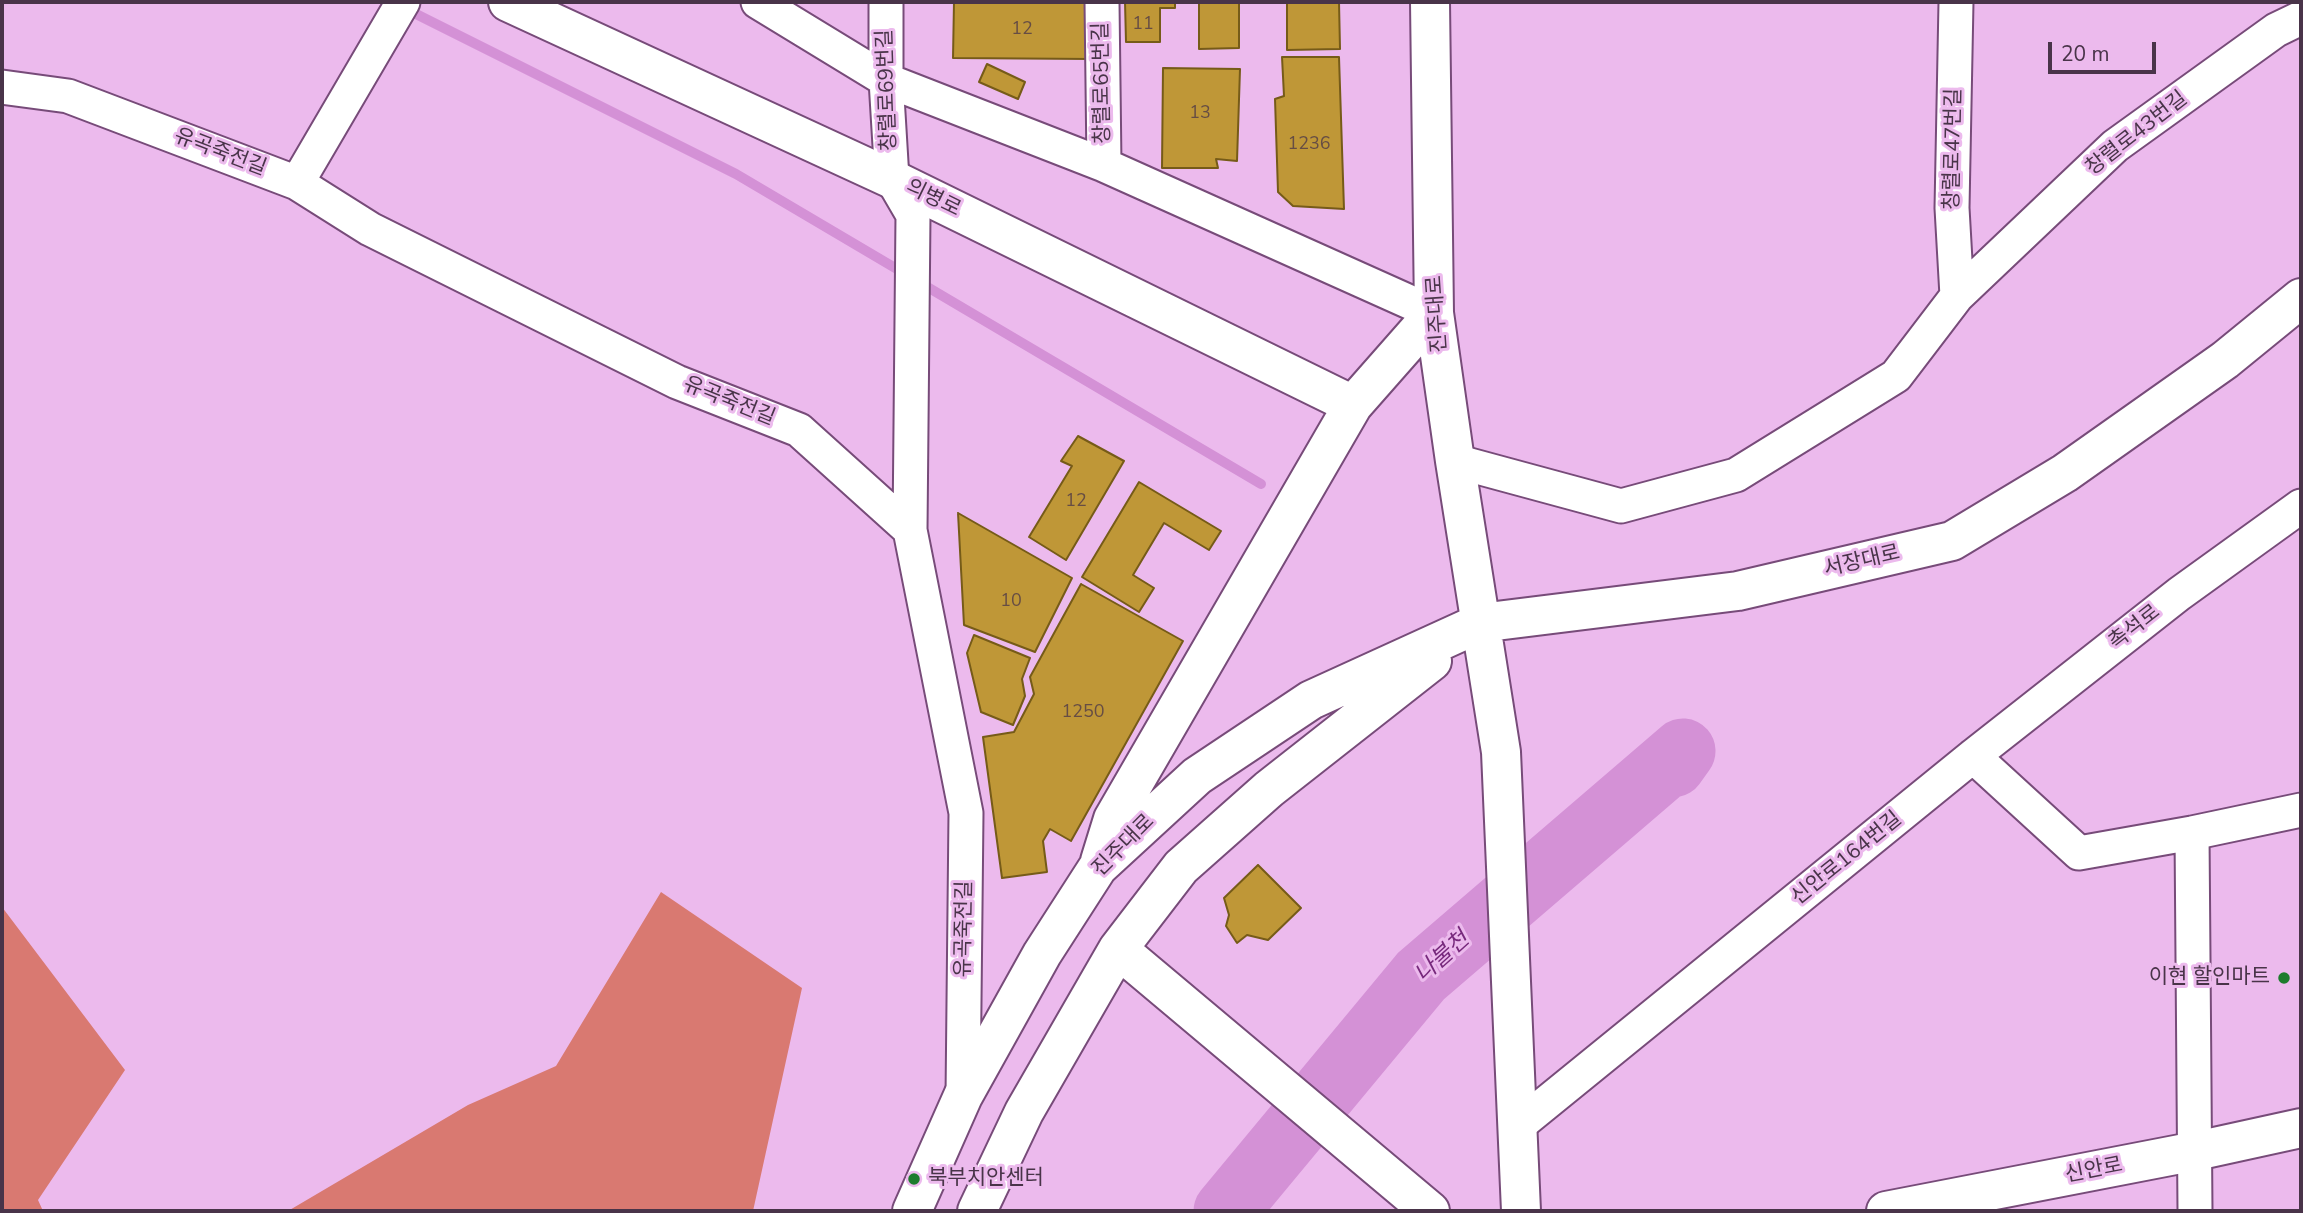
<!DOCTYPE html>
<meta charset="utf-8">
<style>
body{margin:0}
#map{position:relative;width:2303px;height:1213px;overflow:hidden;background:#ecbaed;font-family:"Nunito Sans",sans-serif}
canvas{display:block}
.frame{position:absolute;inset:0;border:4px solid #493449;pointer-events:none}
.scale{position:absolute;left:2048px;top:42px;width:108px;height:32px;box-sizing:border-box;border:4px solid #493449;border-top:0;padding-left:9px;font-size:21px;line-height:24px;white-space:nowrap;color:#493449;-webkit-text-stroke:5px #ecbaed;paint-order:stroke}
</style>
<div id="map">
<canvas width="2303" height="1213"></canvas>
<div class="frame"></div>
<div class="scale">20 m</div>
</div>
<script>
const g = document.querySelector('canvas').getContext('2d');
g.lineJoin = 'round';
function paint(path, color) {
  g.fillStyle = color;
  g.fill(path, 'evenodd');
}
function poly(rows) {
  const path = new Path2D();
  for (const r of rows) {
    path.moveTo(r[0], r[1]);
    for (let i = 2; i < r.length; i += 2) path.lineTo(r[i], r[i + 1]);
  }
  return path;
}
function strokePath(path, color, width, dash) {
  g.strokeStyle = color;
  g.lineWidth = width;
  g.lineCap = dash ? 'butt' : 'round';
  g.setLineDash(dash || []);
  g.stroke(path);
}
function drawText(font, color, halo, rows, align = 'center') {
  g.font = font + ' "Nunito Sans","Noto Sans KR",sans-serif';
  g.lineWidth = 6;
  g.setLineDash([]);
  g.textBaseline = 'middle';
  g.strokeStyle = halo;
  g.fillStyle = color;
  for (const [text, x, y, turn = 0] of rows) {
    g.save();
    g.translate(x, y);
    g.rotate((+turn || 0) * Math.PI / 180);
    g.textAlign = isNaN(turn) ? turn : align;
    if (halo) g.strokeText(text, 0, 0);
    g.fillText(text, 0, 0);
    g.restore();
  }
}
paint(poly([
 [661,892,802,988,753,1211,288,1211,468,1105,556,1066],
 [2,907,125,1070,38,1200,43,1211,2,1211]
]), '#d97971');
strokePath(poly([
 [404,8,736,174,1261,484]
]), '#d491d6', 10);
strokePath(poly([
 [1226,1211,1421,976,1683,751,1673,765]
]), '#d491d6', 65);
const building = poly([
 [954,2,1092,2,1091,59,953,58,954,2],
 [1125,2,1175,2,1175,8,1160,8,1160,42,1126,42,1125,2],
 [1199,2,1239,2,1239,48,1199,49,1199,2],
 [1287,2,1339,2,1340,49,1287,50,1287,2],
 [1282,57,1339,57,1344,209,1293,206,1278,192,1275,99,1284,96,1282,57],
 [987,64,1025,82,1018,99,979,82,987,64],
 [1163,68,1240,69,1237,161,1216,159,1218,168,1162,168,1163,68],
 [1078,436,1124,461,1066,560,1029,537,1072,466,1061,461,1078,436],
 [1139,482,1221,531,1209,550,1164,523,1133,575,1154,588,1139,612,1082,577,1139,482],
 [958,513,1072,578,1035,652,964,625,958,513],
 [1081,584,1183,641,1071,841,1050,829,1043,841,1047,872,1002,878,983,737,1014,732,1034,694,1030,677,1081,584],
 [974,635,1030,658,1022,679,1025,696,1013,725,981,712,967,653,974,635],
 [1258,865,1301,908,1268,940,1247,935,1237,943,1226,926,1229,915,1224,898,1258,865]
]);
paint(building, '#bf9737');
strokePath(building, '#765b18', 2);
const street = poly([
 [758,2,886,80,1104,165,1434,313],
 [886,2,886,80,892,179,913,215,910,530,966,813,963,1096],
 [1102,2,1104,165],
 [1956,2,1952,208,1957,296],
 [2,87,68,96,297,183,370,229,677,382,799,430,910,530],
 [297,183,403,2],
 [1455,461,1621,506,1736,475,1896,376,1957,296,2115,146,2276,30,2301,18],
 [1973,756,2079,853,2192,833,2301,810],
 [2192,833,2195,1211],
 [1519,1125,1973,756,2179,594,2301,506]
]);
const secondary = poly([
 [508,2,892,179,1353,405],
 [1430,2,1434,313,1455,461,1501,752,1521,1211],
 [1100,861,1113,819,1353,405,1434,313],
 [1118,949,1430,1211],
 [912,1211,963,1096,1042,954,1098,867,1197,776,1311,700,1480,623,1738,591,1952,541,2065,473,2225,360,2301,298],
 [977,1211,1024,1112,1118,949,1181,867,1269,789,1432,661],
 [1886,1211,2196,1151,2301,1128]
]);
strokePath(street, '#774b79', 37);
strokePath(secondary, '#774b79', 42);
strokePath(street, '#fff', 33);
strokePath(secondary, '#fff', 38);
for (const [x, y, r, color] of [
 [2284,978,7,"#1d7c2d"],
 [914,1179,7,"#1d7c2d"]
]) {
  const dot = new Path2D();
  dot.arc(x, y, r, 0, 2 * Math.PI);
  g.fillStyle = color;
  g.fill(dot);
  strokePath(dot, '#ecbaed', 2.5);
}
drawText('18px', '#664d44', null, [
 ["11",1143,25],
 ["12",1022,30],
 ["13",1200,114],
 ["1236",1309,145],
 ["12",1076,502],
 ["10",1011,602],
 ["1250",1083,713]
]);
drawText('21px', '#493449', '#ecbaed', [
 ["창렬로65번길",1103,83,-91],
 ["창렬로69번길",888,90,-92],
 ["창렬로43번길",2137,134,-38],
 ["창렬로47번길",1954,149,-89],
 ["유곡죽전길",220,153,21],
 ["의병로",933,199,26],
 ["진주대로",1438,314,-94],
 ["유곡죽전길",729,402,22],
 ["서장대로",1862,562,-13],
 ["촉석로",2135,628,-38],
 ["진주대로",1124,846,-45],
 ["신안로164번길",1847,859,-39],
 ["유곡죽전길",965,929,-89],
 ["신안로",2094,1171,-11]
]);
drawText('21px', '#493449', '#ecbaed', [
 ["이현 할인마트",2270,978],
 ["북부치안센터",928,1179,"left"]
], 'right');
drawText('italic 23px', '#77297c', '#ecbaed', [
 ["나불천",1443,958,-42]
]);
</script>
